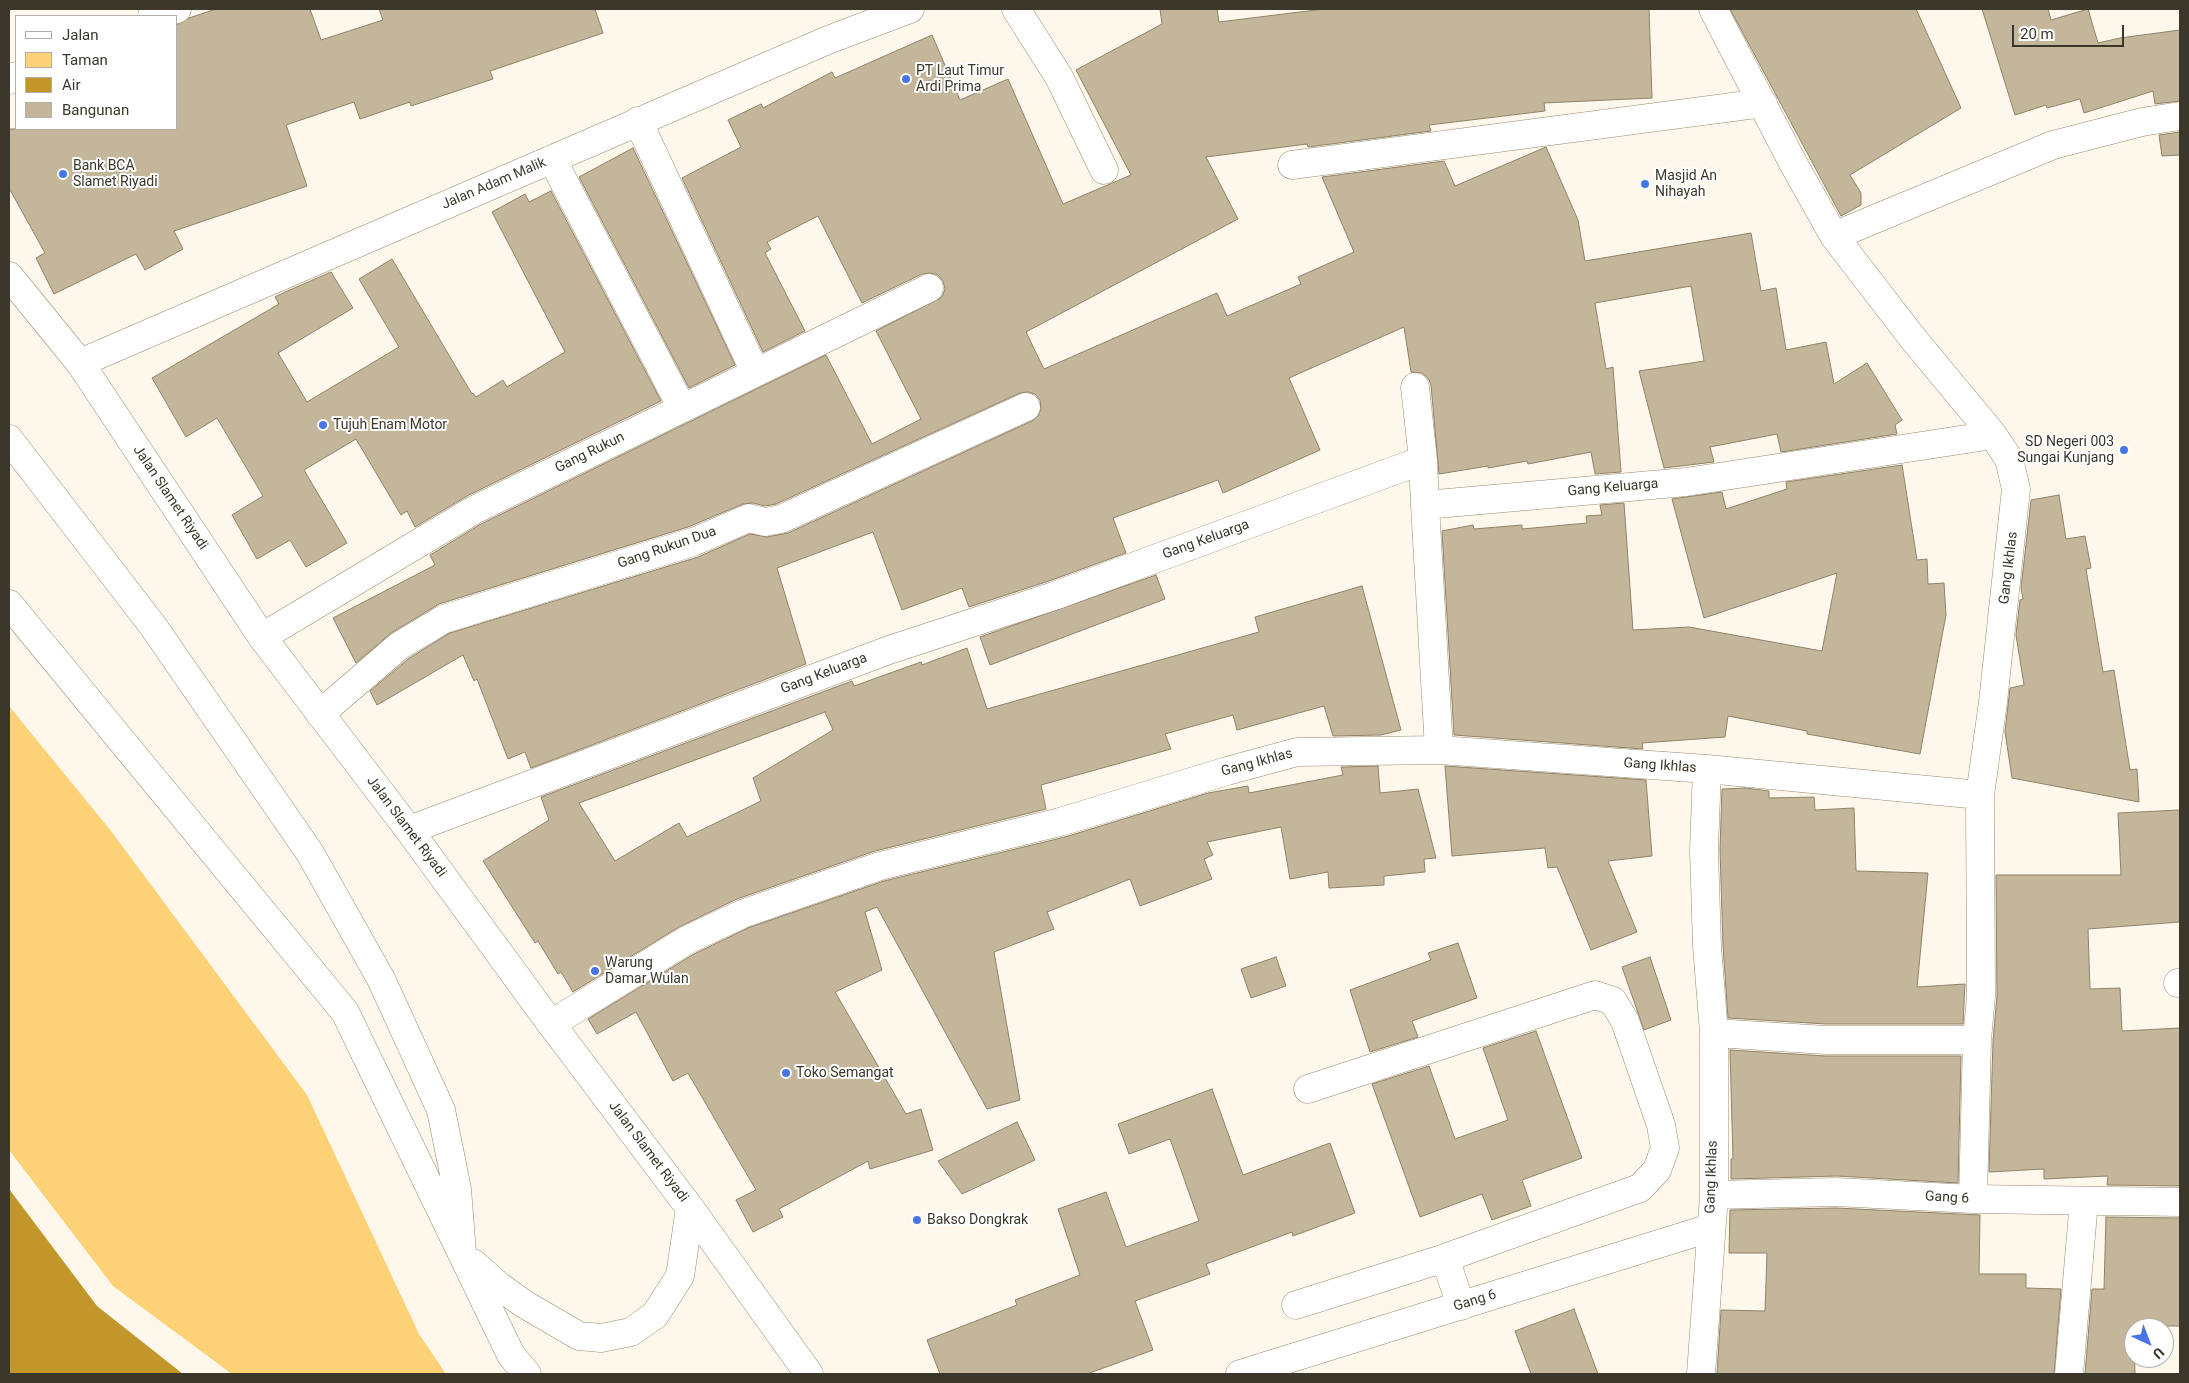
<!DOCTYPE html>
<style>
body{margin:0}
#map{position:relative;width:2189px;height:1383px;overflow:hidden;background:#fef8ec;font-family:Roboto,sans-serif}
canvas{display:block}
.frame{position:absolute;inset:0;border:10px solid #3c372b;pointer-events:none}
.legend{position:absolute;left:15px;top:15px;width:162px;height:115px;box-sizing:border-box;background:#fff;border:1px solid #b1afaa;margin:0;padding:6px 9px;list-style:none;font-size:15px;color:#3c372b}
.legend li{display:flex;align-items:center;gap:10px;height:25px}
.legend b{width:25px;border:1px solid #b1afaa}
.north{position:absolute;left:2124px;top:1318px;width:50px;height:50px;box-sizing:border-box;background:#fff;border:1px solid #b1afaa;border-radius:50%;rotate:137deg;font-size:14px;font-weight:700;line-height:20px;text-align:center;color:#3c372b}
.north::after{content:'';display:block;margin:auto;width:18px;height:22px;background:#4775e7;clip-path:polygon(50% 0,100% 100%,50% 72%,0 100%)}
.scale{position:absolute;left:2012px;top:25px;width:112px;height:22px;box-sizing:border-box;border:2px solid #3c372b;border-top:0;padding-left:6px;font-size:15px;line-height:18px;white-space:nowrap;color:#3c372b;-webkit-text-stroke:4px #fff;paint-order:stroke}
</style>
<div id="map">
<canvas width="2189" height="1383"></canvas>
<div class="frame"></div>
<ul class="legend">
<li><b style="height:6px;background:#fff"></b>Jalan</li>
<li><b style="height:14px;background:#fdd175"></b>Taman</li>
<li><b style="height:14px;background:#c2962a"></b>Air</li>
<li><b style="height:14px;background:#c4b69a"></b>Bangunan</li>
</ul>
<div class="north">U</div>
<div class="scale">20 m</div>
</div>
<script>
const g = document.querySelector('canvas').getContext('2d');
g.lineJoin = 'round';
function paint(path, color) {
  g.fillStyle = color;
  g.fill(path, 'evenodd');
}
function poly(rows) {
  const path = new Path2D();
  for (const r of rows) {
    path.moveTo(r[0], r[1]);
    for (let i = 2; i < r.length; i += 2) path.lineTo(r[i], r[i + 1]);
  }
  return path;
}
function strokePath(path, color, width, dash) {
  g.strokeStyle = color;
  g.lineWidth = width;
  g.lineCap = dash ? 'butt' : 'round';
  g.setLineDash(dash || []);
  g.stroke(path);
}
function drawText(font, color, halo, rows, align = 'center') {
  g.font = font + ' Roboto,sans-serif';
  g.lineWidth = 4;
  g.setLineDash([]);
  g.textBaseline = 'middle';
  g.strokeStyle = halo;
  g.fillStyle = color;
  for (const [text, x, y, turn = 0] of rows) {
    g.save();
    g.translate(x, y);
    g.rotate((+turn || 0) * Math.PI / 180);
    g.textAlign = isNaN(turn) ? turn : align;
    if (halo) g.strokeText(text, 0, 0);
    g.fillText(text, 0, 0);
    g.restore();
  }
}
paint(poly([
 [9,706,111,831,307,1095,419,1334,446,1374,232,1374,113,1286,9,1150]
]), '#fdd175');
paint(poly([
 [9,1189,97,1306,183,1374,9,1374]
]), '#c2962a');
const building = poly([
 [216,9,310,9,321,40,383,20,379,9,595,9,603,33,490,71,493,79,411,106,410,102,360,119,354,102,286,125,307,186,174,231,183,249,145,270,136,254,54,294,36,258,45,253,9,188,9,129,176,129,176,25,189,18,216,9],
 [1160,9,1217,9,1219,22,1324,9,1649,9,1652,98,1544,103,1545,111,1429,125,1431,131,1308,147,1307,144,1206,157,1238,219,1026,332,1044,369,1217,293,1227,316,1301,284,1298,277,1354,252,1322,177,1444,161,1455,186,1546,147,1578,220,1585,261,1751,233,1761,291,1776,288,1786,350,1826,342,1834,384,1867,363,1902,420,1895,425,1897,434,1781,452,1777,434,1710,447,1714,462,1664,468,1639,371,1704,361,1691,286,1595,303,1606,369,1613,367,1621,472,1595,474,1591,452,1528,464,1527,461,1488,468,1488,466,1439,474,1431,385,1428,378,1422,373,1411,372,1404,327,1289,378,1320,450,1223,493,1218,480,1113,518,1126,553,1049,581,969,607,962,588,902,610,873,532,777,568,806,664,531,768,525,752,508,759,477,679,474,681,463,655,377,705,370,691,408,659,450,633,698,557,750,534,767,537,788,533,1032,421,1038,416,1041,409,1040,400,1035,394,1028,392,1020,393,776,504,765,506,753,503,743,504,688,527,439,604,391,633,356,663,333,618,435,565,430,555,481,524,826,355,872,444,921,419,876,331,942,297,945,289,943,281,938,275,931,273,922,274,862,303,818,216,767,242,771,249,765,253,805,331,763,352,682,178,741,147,728,120,761,104,763,108,832,72,835,78,932,35,960,100,1008,79,1063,204,1131,175,1076,70,1162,24,1160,9],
 [1730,9,1916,9,1961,108,1850,175,1861,193,1861,205,1841,216,1730,9],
 [1982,9,2048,9,2051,20,2088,9,2098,43,2120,38,2180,30,2180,101,2155,104,2153,91,2084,113,2080,99,2047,108,2046,105,2015,115,1982,9],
 [2180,132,2180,155,2162,156,2159,135,2180,132],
 [633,148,735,365,689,388,579,177,633,148],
 [551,191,661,401,467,496,415,527,407,511,401,515,356,439,304,470,347,543,306,567,290,540,257,559,232,515,263,496,217,418,186,437,152,378,279,304,275,297,285,292,331,272,353,308,278,353,307,402,399,347,359,279,392,259,472,394,473,393,476,397,503,380,507,387,565,352,492,212,525,194,529,202,551,191],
 [1902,465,1917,560,1927,559,1928,584,1944,583,1946,615,1920,754,1807,734,1807,731,1728,716,1725,737,1642,743,1643,749,1454,735,1442,531,1473,525,1474,529,1522,525,1522,529,1587,523,1586,516,1602,515,1600,505,1624,503,1633,630,1689,627,1822,651,1837,573,1704,618,1672,499,1722,492,1726,509,1787,489,1786,482,1902,465],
 [2059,495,2066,539,2085,536,2091,568,2086,569,2103,672,2114,670,2130,770,2137,769,2139,802,2012,778,2005,732,2010,688,2024,685,2016,635,2020,600,2023,599,2021,588,2031,500,2059,495],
 [1156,575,1165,599,990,665,980,637,1156,575],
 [1362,586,1401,730,1381,735,1333,736,1324,706,1237,730,1233,715,1165,734,1171,749,1041,785,1046,809,875,851,737,899,679,927,573,992,561,972,558,974,538,941,535,943,483,861,549,820,541,797,852,681,854,686,921,662,922,665,967,648,987,709,1259,632,1255,617,1362,586],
 [825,712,833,730,753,778,761,801,687,837,679,823,615,861,579,803,825,712],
 [1378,766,1380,793,1418,789,1436,858,1424,859,1425,872,1384,876,1384,885,1329,888,1328,872,1290,879,1281,827,1207,842,1213,855,1204,859,1212,879,1140,906,1130,879,1047,912,1054,929,994,952,1020,1100,987,1109,877,907,865,912,882,970,835,992,906,1114,921,1109,933,1150,870,1169,868,1161,779,1209,783,1217,753,1232,736,1200,756,1190,688,1073,673,1081,636,1012,597,1034,588,1019,694,954,748,928,884,881,1065,837,1208,793,1248,786,1249,793,1343,775,1341,767,1378,766],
 [1445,766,1646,780,1652,856,1608,861,1637,932,1591,950,1557,867,1548,868,1545,848,1452,856,1445,766],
 [1745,788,1769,791,1769,798,1814,797,1815,810,1854,808,1856,871,1928,873,1917,987,1965,984,1963,1024,1826,1024,1728,1018,1723,945,1720,850,1722,789,1745,788],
 [2180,810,2180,922,2088,929,2090,989,2120,988,2122,1031,2180,1028,2180,1186,2107,1185,2108,1176,2044,1179,2044,1169,1989,1172,1993,1041,1997,996,1996,875,2121,875,2118,813,2180,810],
 [1458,943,1477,998,1412,1021,1418,1037,1370,1052,1350,990,1431,960,1428,953,1458,943],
 [1276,957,1286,986,1251,998,1241,969,1276,957],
 [1650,957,1671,1020,1644,1030,1622,967,1650,957],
 [1536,1031,1582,1158,1522,1180,1531,1206,1492,1220,1482,1194,1420,1217,1372,1084,1429,1066,1455,1139,1508,1120,1483,1048,1536,1031],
 [1730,1050,1826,1056,1961,1056,1958,1183,1837,1176,1731,1179,1731,1159,1733,1159,1730,1050],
 [1212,1089,1243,1175,1330,1143,1355,1213,1293,1236,1292,1232,1206,1264,1210,1274,1135,1301,1153,1350,1087,1374,940,1374,927,1340,1017,1305,1015,1300,1080,1275,1058,1209,1106,1192,1126,1247,1199,1221,1170,1139,1129,1154,1118,1124,1212,1089],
 [1017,1122,1035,1160,962,1194,938,1161,1017,1122],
 [1836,1208,1980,1215,1979,1274,2026,1274,2026,1288,2061,1289,2054,1374,1717,1374,1721,1310,1765,1311,1767,1253,1729,1253,1730,1210,1836,1208],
 [2106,1217,2180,1218,2180,1326,2136,1326,2134,1328,2135,1374,2085,1374,2092,1289,2104,1289,2106,1217],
 [1574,1309,1598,1374,1531,1374,1515,1331,1574,1309]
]);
paint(building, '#c4b69a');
strokePath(building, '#8f8267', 1);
const minor = poly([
 [1016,9,1059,77,1104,170],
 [1713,9,1793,163,1834,236,1911,336,1993,435,2009,459,2016,489,1993,702,1980,795,1981,996,1977,1040,1973,1199],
 [152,16,177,9],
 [9,80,16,76],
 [638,121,755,372],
 [552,159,682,408],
 [1292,165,1763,103],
 [1834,236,2053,145,2142,122,2180,116],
 [80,363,828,40,910,9],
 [1415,387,1423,460],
 [1425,505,1439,750],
 [262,637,474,510,929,288],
 [320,714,399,646,444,619,693,542,749,518,765,522,781,519,1026,407],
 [409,830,889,650,1054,596,1423,460,1425,505,1686,482,1993,435],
 [2178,983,2180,983],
 [551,1024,687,940,742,914,880,866,1060,822,1227,771,1297,752,1439,750,1707,769,1980,795],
 [1714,1033,1826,1040,1977,1040],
 [1308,1089,1595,995,1613,1001,1625,1021,1661,1125,1665,1148,1657,1170,1640,1188,1445,1258,1461,1306],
 [1714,1195,1836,1192,1973,1199,2180,1202],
 [1296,1305,1445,1258],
 [1240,1374,1710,1228],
 [1701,1374,1714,1195,1714,1033,1707,946,1704,850,1707,769],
 [2069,1374,2084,1201]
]);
const highway = poly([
 [9,276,80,363,262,637,409,830,546,1017,690,1208,809,1374],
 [9,439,153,626,310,853,381,979,441,1110,457,1189,462,1253],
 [9,604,345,1012,511,1355,527,1374],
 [473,1263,499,1286,524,1304,579,1336,601,1338,631,1332,655,1315,680,1276,690,1208]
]);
strokePath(minor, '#988b70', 29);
strokePath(highway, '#988b70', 29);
strokePath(minor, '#fff', 28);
strokePath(highway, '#fff', 28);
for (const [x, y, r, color] of [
 [906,79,5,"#4775e7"],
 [63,174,5,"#4775e7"],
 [1645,184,5,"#4775e7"],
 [323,425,5,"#4775e7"],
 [2124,450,5,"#4775e7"],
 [595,971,5,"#4775e7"],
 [786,1073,5,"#4775e7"],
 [917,1220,5,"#4775e7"]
]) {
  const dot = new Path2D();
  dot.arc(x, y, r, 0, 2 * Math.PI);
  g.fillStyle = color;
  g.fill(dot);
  strokePath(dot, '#fff', 2);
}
drawText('14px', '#3c372b', '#fff', [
 ["PT Laut Timur",916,71],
 ["Ardi Prima",916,87],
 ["Bank BCA",73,166],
 ["Slamet Riyadi",73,182],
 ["Masjid An",1655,176],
 ["Nihayah",1655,192],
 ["Tujuh Enam Motor",333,425],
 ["SD Negeri 003",2114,442,"right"],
 ["Sungai Kunjang",2114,458,"right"],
 ["Warung",605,963],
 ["Damar Wulan",605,979],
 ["Toko Semangat",796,1073],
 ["Bakso Dongkrak",927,1220]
], 'left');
drawText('14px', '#3c372b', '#fff', [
 ["Jalan Adam Malik",494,184,-23],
 ["Gang Rukun",590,453,-26],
 ["Gang Keluarga",1613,488,-5],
 ["Jalan Slamet Riyadi",170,498,56],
 ["Gang Keluarga",1206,540,-20],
 ["Gang Rukun Dua",667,548,-19],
 ["Gang Ikhlas",2009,568,-83],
 ["Gang Keluarga",824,674,-21],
 ["Gang Ikhlas",1257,763,-15],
 ["Gang Ikhlas",1660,766,4],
 ["Jalan Slamet Riyadi",406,827,53],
 ["Jalan Slamet Riyadi",648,1152,53],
 ["Gang Ikhlas",1712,1177,-88],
 ["Gang 6",1947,1198,3],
 ["Gang 6",1475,1301,-17]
]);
</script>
